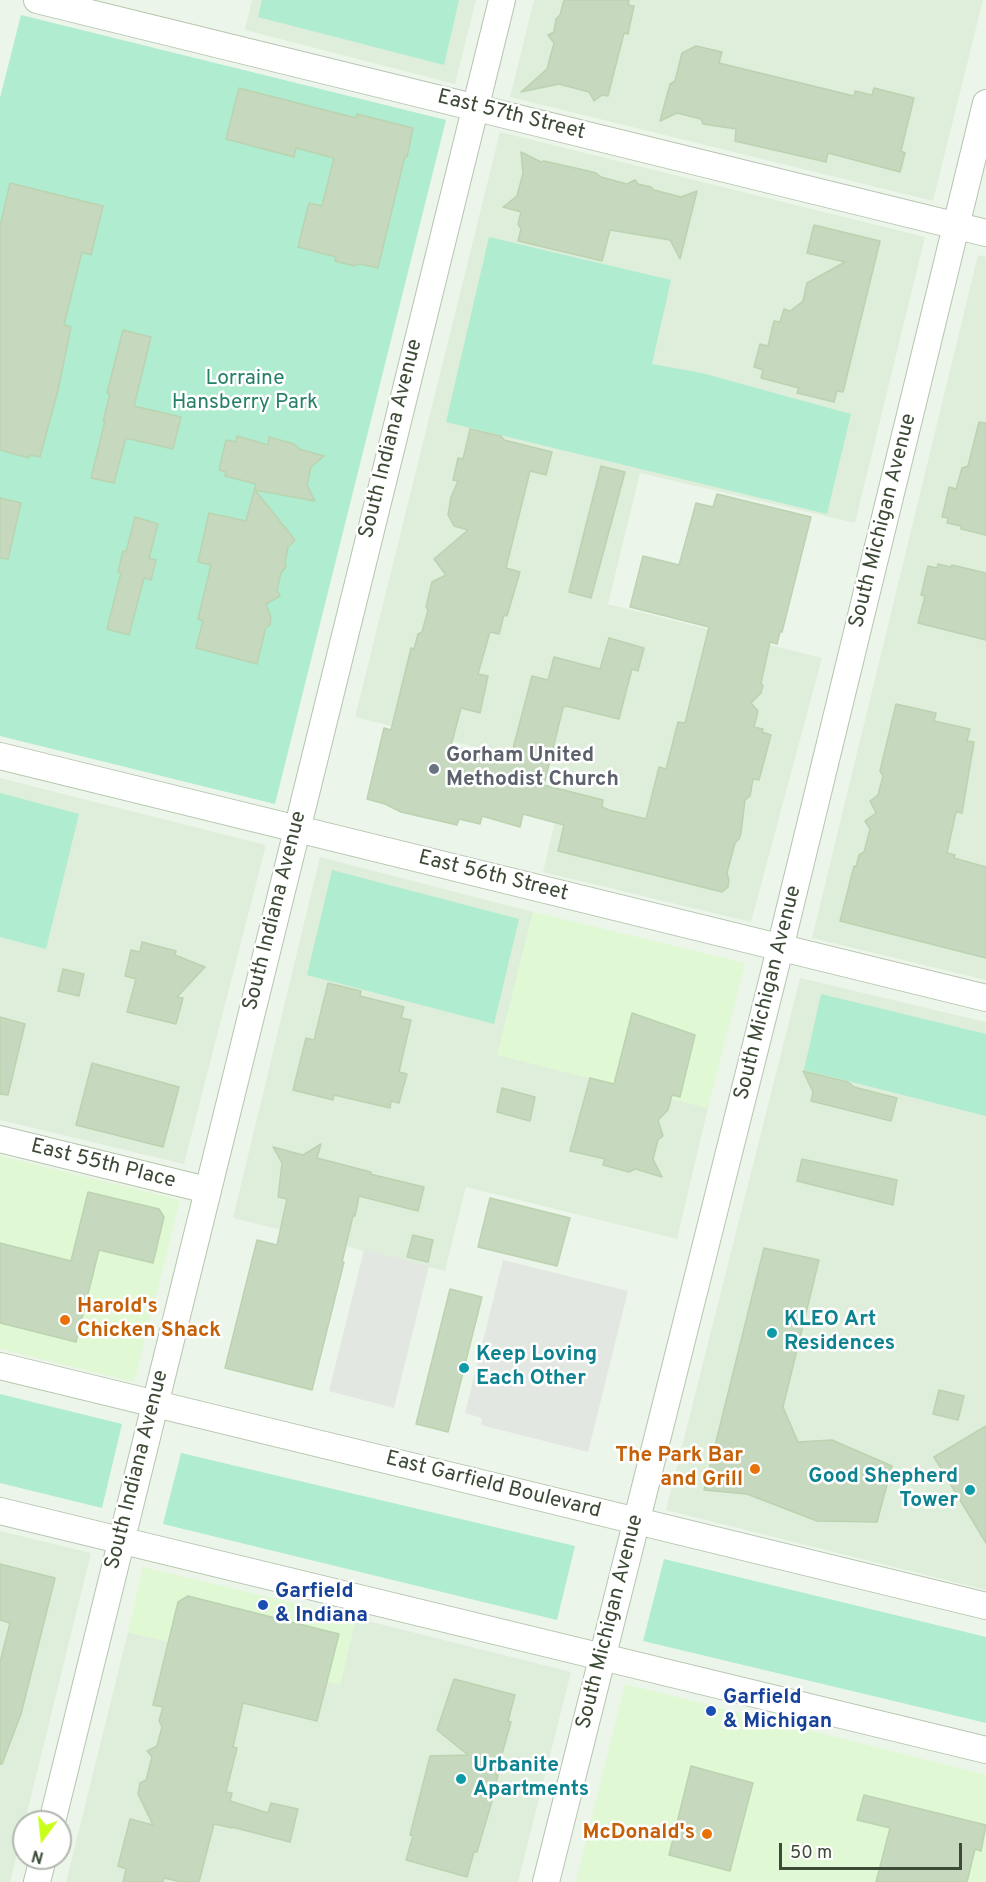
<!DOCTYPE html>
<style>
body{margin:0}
#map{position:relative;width:986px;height:1882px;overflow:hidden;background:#ecf5e9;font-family:Overpass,sans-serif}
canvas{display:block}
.north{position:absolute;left:12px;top:1810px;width:60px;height:60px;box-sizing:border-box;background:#fff;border:2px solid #b1b7af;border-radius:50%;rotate:195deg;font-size:16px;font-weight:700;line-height:24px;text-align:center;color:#3c4a36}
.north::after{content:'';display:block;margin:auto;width:21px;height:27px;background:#c8ff16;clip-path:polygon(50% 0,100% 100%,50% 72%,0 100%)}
.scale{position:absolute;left:779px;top:1843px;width:183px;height:27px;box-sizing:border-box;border:3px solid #3c4a36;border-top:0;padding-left:8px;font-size:18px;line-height:21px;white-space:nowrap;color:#3c4a36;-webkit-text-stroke:4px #fff;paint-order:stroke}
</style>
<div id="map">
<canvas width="986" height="1882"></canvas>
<div class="north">N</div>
<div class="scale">50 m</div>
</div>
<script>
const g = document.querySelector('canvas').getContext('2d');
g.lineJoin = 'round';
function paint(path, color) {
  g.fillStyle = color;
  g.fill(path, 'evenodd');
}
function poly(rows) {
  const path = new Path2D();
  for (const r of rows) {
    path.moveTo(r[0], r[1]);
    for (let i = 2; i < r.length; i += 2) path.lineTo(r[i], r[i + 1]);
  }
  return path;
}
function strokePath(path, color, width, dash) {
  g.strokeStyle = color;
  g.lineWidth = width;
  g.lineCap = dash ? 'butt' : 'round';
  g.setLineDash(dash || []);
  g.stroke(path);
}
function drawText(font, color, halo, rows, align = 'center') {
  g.font = font + ' Overpass,sans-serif';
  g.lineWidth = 5;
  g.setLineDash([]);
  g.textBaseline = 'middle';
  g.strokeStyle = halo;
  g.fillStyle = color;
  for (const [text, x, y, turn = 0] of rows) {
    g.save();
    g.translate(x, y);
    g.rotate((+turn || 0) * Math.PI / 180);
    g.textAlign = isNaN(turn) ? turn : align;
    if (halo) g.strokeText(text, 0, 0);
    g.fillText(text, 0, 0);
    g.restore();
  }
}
paint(poly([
 [252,0,476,0,455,84,245,30],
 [534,0,983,0,933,201,510,97],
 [500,132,925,237,855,523,640,473,608,604,822,658,751,922,543,872,567,770,355,717],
 [978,255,986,257,986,980,812,938],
 [0,778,266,845,184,1164,0,1120],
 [320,857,533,912,498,1055,708,1108,677,1239,466,1187,445,1271,233,1218],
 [800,978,986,1022,986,1590,666,1510],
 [0,1531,91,1553,10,1882,0,1882],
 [356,1618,571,1672,518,1882,66,1882,128,1632,340,1684]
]), '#dfeedb');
paint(poly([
 [533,912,745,963,708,1108,497,1055],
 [0,1156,180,1200,134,1382,0,1349],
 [143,1567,356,1618,340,1685,128,1632],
 [625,1684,986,1775,986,1882,576,1882]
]), '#e0f8d3');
paint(poly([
 [262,0,459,0,444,65,258,17],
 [21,15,446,120,275,804,0,736,0,98],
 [489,237,671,280,652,364,702,373,851,414,827,514,446,422],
 [0,793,79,814,46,949,0,937],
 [332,870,519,919,494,1024,307,975],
 [821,994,986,1034,986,1116,804,1070],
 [0,1394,122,1424,102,1508,0,1483],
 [181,1453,575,1546,557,1620,163,1524],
 [664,1559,986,1637,986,1723,643,1641]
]), '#afecd0');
paint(poly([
 [364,1250,429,1266,394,1408,329,1391],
 [503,1260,628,1291,588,1452,481,1425,482,1418,465,1413]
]), '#e3e7e1');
const building = poly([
 [564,0,629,0,628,5,634,6,628,34,624,33,608,96,602,95,594,101,589,92,559,84,521,92,547,69,554,43,548,35,554,32,556,19,560,15,564,0],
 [696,46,722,52,719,63,854,96,855,91,872,95,874,88,914,98,901,151,905,153,900,172,828,153,826,162,735,141,736,129,703,124,701,119,677,113,660,121,670,84,675,81,682,53,696,46],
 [239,88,356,118,357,114,413,128,407,157,405,156,378,268,360,264,354,266,335,261,336,257,298,247,309,203,322,206,334,158,296,148,294,157,226,139,239,88],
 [521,152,541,162,544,161,584,170,596,173,601,177,627,184,635,180,638,184,651,187,654,190,681,197,697,191,680,259,670,240,610,230,602,261,518,241,521,229,518,224,521,212,503,207,517,196,523,173,521,152],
 [10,183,103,206,91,255,82,252,64,325,71,327,58,390,40,457,30,455,29,458,0,450,0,226,10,183],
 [814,225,880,241,843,392,837,391,834,402,797,393,799,388,761,378,763,370,754,367,760,344,768,346,774,321,780,322,784,309,790,311,803,301,807,283,845,262,807,253,814,225],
 [123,330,151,337,134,406,181,417,173,449,126,438,114,483,91,478,105,421,103,421,110,394,107,393,123,330],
 [979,422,986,423,986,535,961,529,961,526,947,523,948,518,942,517,949,487,956,489,962,468,968,466,979,422],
 [470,429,501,436,504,440,552,452,546,475,530,471,506,568,520,572,507,616,504,615,499,634,490,632,478,674,488,676,480,713,461,708,451,746,510,760,532,676,548,680,554,657,600,669,609,638,644,648,638,671,632,669,619,719,566,706,563,708,544,785,603,800,602,807,609,810,646,819,659,767,666,769,678,722,685,723,709,627,630,607,643,556,679,565,696,503,713,507,717,494,811,517,782,632,780,632,777,644,770,642,761,683,763,686,761,693,751,703,758,711,754,727,763,729,762,732,771,735,759,780,753,779,750,796,745,800,741,833,739,839,735,843,727,873,729,880,728,887,722,892,558,851,564,825,523,814,520,827,482,816,480,824,459,819,457,825,401,812,385,804,367,799,384,728,391,730,411,648,414,649,418,634,422,632,428,610,426,607,432,582,446,575,434,559,468,530,454,526,448,515,451,497,458,481,453,480,458,458,463,459,470,429],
 [237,436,268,445,269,437,294,444,299,449,324,456,311,467,307,485,315,501,255,490,295,540,288,547,285,562,286,567,281,573,277,590,280,596,266,604,271,618,270,625,266,627,257,664,196,648,203,621,198,619,211,565,198,562,209,513,246,521,256,484,225,476,226,472,219,470,226,440,236,442,237,436],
 [601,466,625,472,591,598,569,592,601,466],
 [0,498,21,503,8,559,0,558,0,498],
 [135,517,158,524,149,558,156,560,151,580,144,578,129,635,107,629,121,573,118,572,123,551,126,552,135,517],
 [938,564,951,567,952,565,986,573,986,640,918,623,925,596,921,595,928,566,937,568,938,564],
 [896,704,936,713,934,721,970,729,967,741,974,742,962,813,956,812,947,853,955,855,954,858,986,867,986,958,840,921,854,866,856,867,859,855,864,852,870,829,865,821,876,813,870,801,878,795,883,776,880,771,896,704],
 [142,942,176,951,175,955,205,967,177,997,183,998,176,1024,127,1012,136,979,125,976,131,950,140,952,142,942],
 [63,969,84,974,79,996,58,991,63,969],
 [328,983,361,991,360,996,404,1007,401,1018,411,1020,399,1072,407,1074,399,1103,391,1101,390,1108,334,1095,333,1100,293,1090,306,1038,314,1040,328,983],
 [632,1013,695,1035,680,1097,672,1095,668,1110,658,1120,663,1136,658,1140,653,1159,662,1177,635,1169,629,1172,603,1165,605,1159,570,1151,590,1078,614,1084,632,1013],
 [0,1017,25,1024,8,1095,0,1094,0,1017],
 [92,1063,179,1087,163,1147,76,1125,92,1063],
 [803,1071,848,1082,854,1087,897,1098,891,1121,811,1101,813,1092,803,1071],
 [502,1088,535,1097,530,1121,497,1112,502,1088],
 [321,1144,317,1158,371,1172,370,1174,424,1187,418,1211,359,1196,355,1216,353,1216,342,1262,344,1262,312,1390,225,1368,257,1240,277,1245,287,1199,278,1197,282,1163,273,1147,303,1155,321,1144],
 [802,1159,897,1180,893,1205,797,1181,802,1159],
 [88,1192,159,1209,164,1217,153,1263,99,1250,76,1342,0,1323,0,1243,71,1261,88,1192],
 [490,1198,570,1218,557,1266,478,1247,490,1198],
 [413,1235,433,1240,428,1262,407,1257,413,1235],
 [764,1248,819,1260,783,1407,798,1442,832,1440,892,1466,877,1522,817,1521,747,1494,704,1490,764,1248],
 [450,1289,482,1297,448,1432,416,1424,450,1289],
 [939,1390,964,1396,958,1420,933,1414,939,1390],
 [986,1426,986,1543,934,1457,986,1426],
 [0,1564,55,1578,21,1714,2,1764,0,1764,0,1662,10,1623,0,1620,0,1564],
 [188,1596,339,1634,317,1721,243,1703,233,1747,237,1748,226,1792,232,1793,230,1801,268,1813,271,1803,298,1809,290,1842,232,1827,232,1828,214,1824,199,1882,181,1882,164,1878,163,1882,123,1882,126,1869,118,1866,130,1819,153,1825,138,1794,140,1783,146,1780,152,1757,147,1751,157,1746,162,1727,159,1721,163,1707,153,1705,178,1602,188,1596],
 [454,1679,515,1695,508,1721,511,1722,496,1775,498,1775,492,1801,477,1852,474,1852,467,1877,406,1860,413,1836,410,1835,430,1756,468,1755,437,1730,454,1679],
 [691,1766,753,1783,730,1871,669,1855,691,1766],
 [864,1795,986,1825,981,1851,975,1849,967,1882,876,1882,890,1828,857,1820,864,1795]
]);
paint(building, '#c6d8bd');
strokePath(building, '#bbd3b0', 1.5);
const minor = poly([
 [37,0,986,233],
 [0,756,986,998],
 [0,1139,207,1190],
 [0,1366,986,1606],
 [0,1511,986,1750],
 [52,1822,502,0],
 [37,1882,43,1858],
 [546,1882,773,977,986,103]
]);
strokePath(minor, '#b4c5ae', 28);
strokePath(minor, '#fff', 26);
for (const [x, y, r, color] of [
 [434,769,6,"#6b7280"],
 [65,1320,6,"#e8710a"],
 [772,1333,6,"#0f9aa8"],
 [464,1368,6,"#0f9aa8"],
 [755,1469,6,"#e8710a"],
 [970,1490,6,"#0f9aa8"],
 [263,1605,6,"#1a4fb4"],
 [711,1711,6,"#1a4fb4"],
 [461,1779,6,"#0f9aa8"],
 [707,1834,6,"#e8710a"]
]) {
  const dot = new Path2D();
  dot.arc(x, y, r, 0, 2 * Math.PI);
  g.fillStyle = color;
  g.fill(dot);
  strokePath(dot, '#fff', 2);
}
drawText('21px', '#3c4a36', '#fff', [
 ["East 57th Street",511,116,14],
 ["South Indiana Avenue",392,439,-76],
 ["South Michigan Avenue",884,521,-76],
 ["East 56th Street",493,877,14],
 ["South Indiana Avenue",276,911,-76],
 ["South Michigan Avenue",769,993,-76],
 ["East 55th Place",103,1165,14],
 ["South Indiana Avenue",138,1470,-76],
 ["East Garfield Boulevard",493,1486,14],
 ["South Michigan Avenue",611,1622,-76]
]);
drawText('21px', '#258065', '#fff', [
 ["Lorraine",245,380],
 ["Hansberry Park",245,404]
]);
drawText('bold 21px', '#5b616d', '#fff', [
 ["Gorham United",446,757],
 ["Methodist Church",446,781]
], 'left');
drawText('bold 21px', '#c56008', '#fff', [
 ["Harold's",77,1308,"left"],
 ["Chicken Shack",77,1332,"left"],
 ["The Park Bar",743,1457],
 ["and Grill",743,1481],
 ["McDonald's",695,1834]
], 'right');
drawText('bold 21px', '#0d838f', '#fff', [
 ["KLEO Art",784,1321],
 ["Residences",784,1345],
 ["Keep Loving",476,1356],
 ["Each Other",476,1380],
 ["Good Shepherd",958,1478,"right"],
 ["Tower",958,1502,"right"],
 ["Urbanite",473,1767],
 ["Apartments",473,1791]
], 'left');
drawText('bold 21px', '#164399', '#fff', [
 ["Garfield",275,1593],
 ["& Indiana",275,1617],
 ["Garfield",723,1699],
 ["& Michigan",723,1723]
], 'left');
</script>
